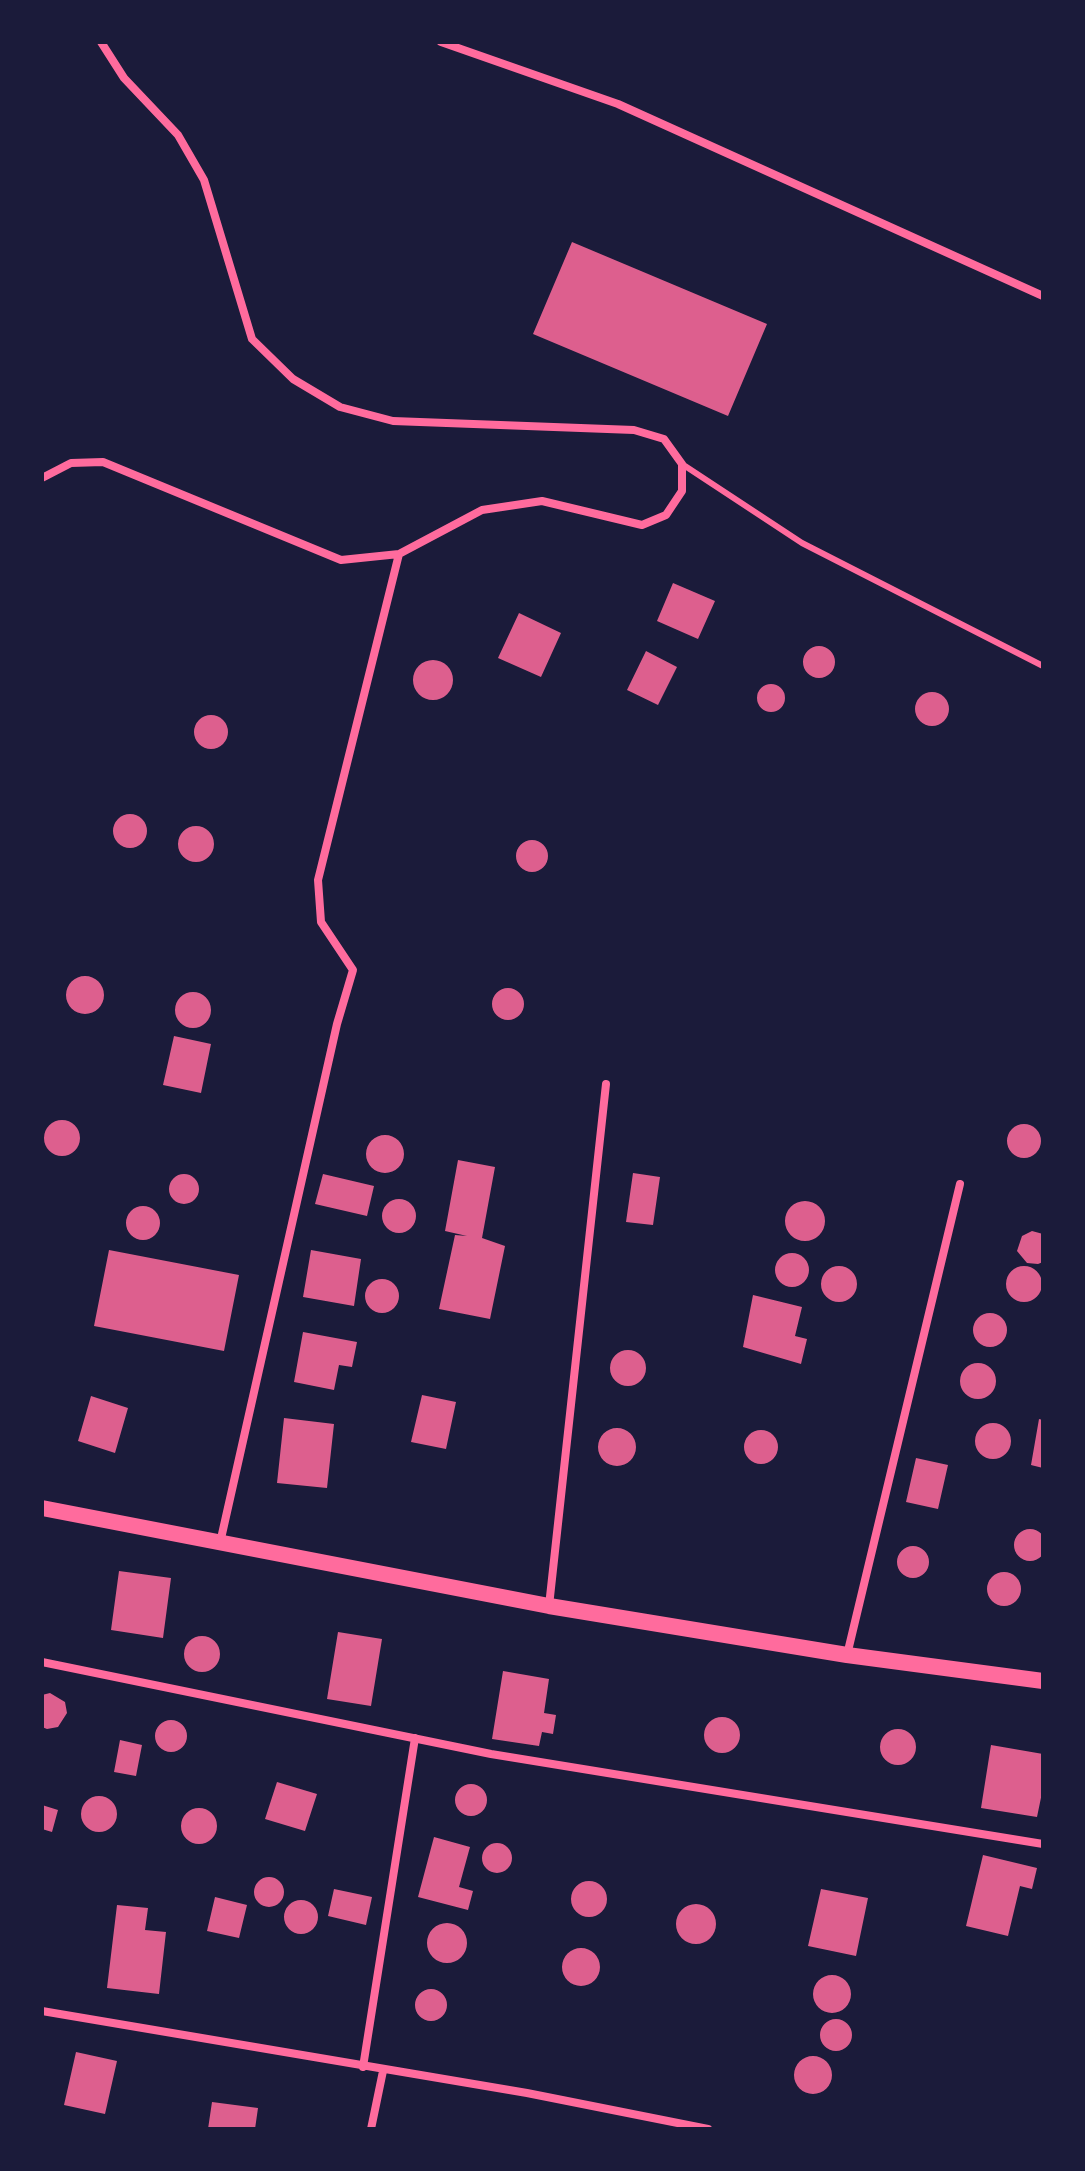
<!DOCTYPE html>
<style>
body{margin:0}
#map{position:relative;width:1085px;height:2171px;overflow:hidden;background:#1b1b3a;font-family:"Source Sans 3",sans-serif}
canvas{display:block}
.frame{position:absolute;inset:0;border:44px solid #1b1b3a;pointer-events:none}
</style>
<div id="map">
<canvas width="1085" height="2171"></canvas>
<div class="frame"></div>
</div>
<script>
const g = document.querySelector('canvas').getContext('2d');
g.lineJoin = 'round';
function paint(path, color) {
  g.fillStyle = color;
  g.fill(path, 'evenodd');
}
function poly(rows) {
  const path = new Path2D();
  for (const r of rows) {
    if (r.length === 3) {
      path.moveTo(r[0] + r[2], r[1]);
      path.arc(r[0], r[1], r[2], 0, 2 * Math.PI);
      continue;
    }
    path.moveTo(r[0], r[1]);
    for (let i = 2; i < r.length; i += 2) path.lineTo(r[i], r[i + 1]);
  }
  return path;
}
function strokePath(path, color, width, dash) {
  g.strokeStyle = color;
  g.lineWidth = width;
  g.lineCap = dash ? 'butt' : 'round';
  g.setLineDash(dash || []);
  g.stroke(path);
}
paint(poly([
 [572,242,767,324,728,416,533,334],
 [673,583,715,601,698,639,657,621],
 [519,613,561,633,541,677,498,658],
 [819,662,16],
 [646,651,677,667,658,705,627,690],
 [433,680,20],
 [771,698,14],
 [932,709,17],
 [211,732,17],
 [130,831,17],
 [196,844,18],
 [532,856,16],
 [85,995,19],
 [508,1004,16],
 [193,1010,18],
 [174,1036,211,1044,201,1093,163,1085],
 [62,1138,18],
 [1024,1141,17],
 [385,1154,19],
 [458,1160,495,1167,482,1238,505,1246,490,1319,439,1309,455,1235,467,1236,445,1231],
 [633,1173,660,1177,653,1225,626,1222],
 [184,1189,15],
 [323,1174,374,1186,367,1216,315,1204],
 [399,1216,17],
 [805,1221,20],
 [143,1223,17],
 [1032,1231,1043,1234,1043,1262,1038,1264,1027,1263,1017,1251,1022,1236],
 [109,1250,239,1275,224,1351,94,1326],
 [311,1250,361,1259,354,1306,303,1297],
 [792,1270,17],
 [839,1284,18],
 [1024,1284,18],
 [382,1296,17],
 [753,1295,802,1307,795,1336,807,1339,801,1364,743,1347],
 [990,1330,17],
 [303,1332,357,1342,352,1367,339,1365,334,1390,294,1382],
 [628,1368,18],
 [978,1381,18],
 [422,1395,456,1402,446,1449,411,1442],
 [91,1396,128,1408,115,1453,78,1441],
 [284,1418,334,1424,327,1488,277,1483],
 [1039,1419,1043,1420,1043,1468,1031,1465],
 [993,1441,18],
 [617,1447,19],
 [761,1447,17],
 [916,1458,948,1465,938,1509,906,1502],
 [1030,1545,16],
 [913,1562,16],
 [119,1571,171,1578,163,1638,111,1630],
 [1004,1589,17],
 [338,1632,382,1639,371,1706,327,1699],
 [202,1654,18],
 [503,1671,549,1679,544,1713,556,1715,553,1734,542,1732,539,1746,492,1739],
 [50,1693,65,1702,67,1713,58,1727,47,1729,42,1727,42,1695],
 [722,1735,18],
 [171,1736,16],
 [898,1747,18],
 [120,1740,142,1745,136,1776,114,1772],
 [991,1745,1043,1754,1043,1788,1037,1817,981,1808],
 [277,1782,317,1794,305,1831,265,1819],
 [471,1800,16],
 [99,1814,18],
 [42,1805,58,1810,52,1832,42,1829],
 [199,1826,18],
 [434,1837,470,1847,459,1887,473,1891,468,1910,418,1897],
 [497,1858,15],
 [983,1855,1037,1868,1032,1889,1020,1886,1008,1936,966,1926],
 [269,1892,15],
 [589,1899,18],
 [334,1889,372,1897,366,1925,328,1916],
 [821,1889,868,1898,856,1956,808,1946],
 [215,1897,247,1905,239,1938,207,1931],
 [301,1917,17],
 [696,1924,20],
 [117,1905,148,1908,145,1930,166,1932,159,1994,107,1988],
 [447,1943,20],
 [581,1967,19],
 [832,1994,19],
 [431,2005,16],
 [836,2035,16],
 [76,2052,117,2061,105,2114,64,2105],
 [813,2075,19],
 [212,2102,258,2108,255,2129,208,2129]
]), '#dd5f8e');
strokePath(poly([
 [682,464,802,543,1043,666]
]), '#ff6b9d', 6);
strokePath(poly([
 [441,42,618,104,1043,296],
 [42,478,71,463,103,462,341,560,399,554,482,510,542,501,642,525,666,515,682,491,682,464,664,439,634,430,393,421,340,407,293,379,252,339,204,180,178,135,124,78,101,42],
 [220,1543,337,1024,353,970,321,922,318,880,399,554],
 [549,1606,606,1084],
 [847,1655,960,1184],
 [42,1662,491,1754,1043,1844],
 [42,2011,527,2093,708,2129],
 [363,2067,415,1738],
 [371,2129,383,2071]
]), '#ff6b9d', 8);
strokePath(poly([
 [42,1508,549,1606,847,1655,1043,1681]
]), '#ff6b9d', 16);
</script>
